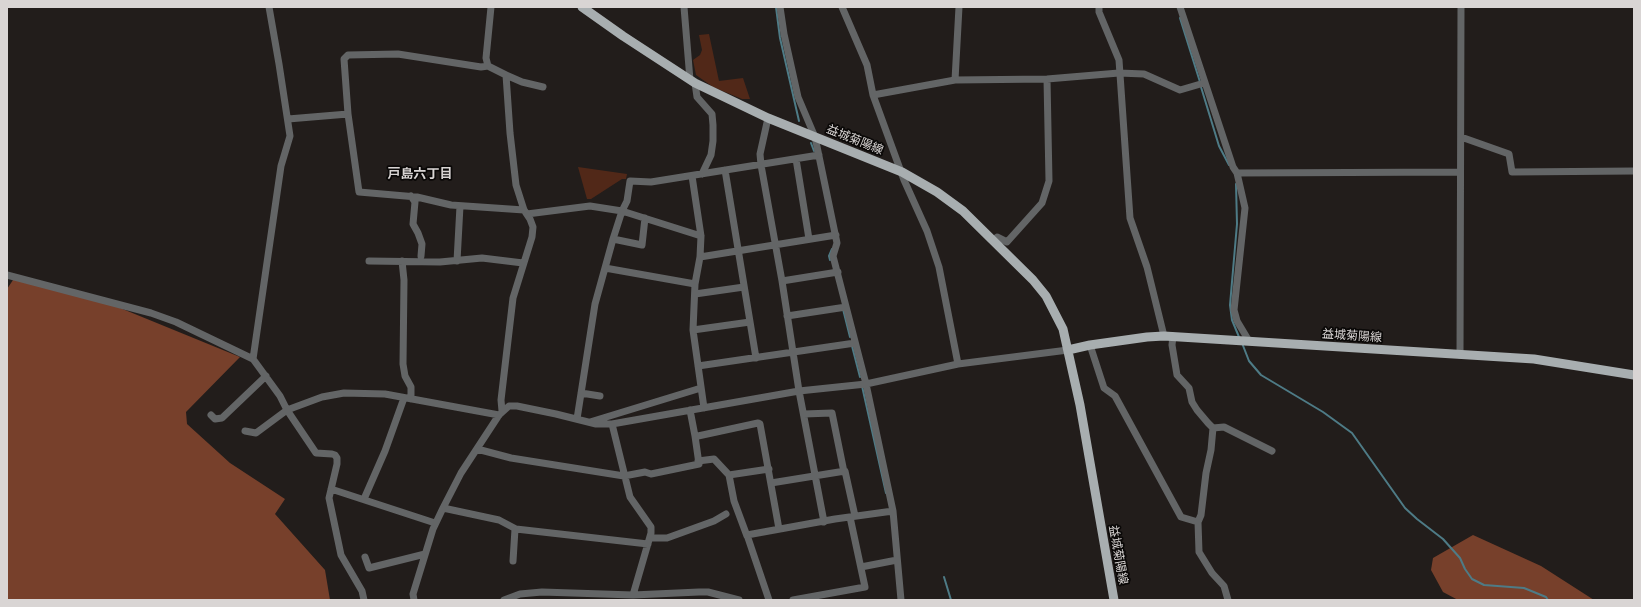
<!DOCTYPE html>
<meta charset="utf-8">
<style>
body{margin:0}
#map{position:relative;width:1641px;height:607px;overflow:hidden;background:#221d1b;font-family:Cabin,sans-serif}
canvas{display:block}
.frame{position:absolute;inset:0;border:8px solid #d9d5d4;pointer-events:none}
</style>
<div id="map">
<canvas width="1641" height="607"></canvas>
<div class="frame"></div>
</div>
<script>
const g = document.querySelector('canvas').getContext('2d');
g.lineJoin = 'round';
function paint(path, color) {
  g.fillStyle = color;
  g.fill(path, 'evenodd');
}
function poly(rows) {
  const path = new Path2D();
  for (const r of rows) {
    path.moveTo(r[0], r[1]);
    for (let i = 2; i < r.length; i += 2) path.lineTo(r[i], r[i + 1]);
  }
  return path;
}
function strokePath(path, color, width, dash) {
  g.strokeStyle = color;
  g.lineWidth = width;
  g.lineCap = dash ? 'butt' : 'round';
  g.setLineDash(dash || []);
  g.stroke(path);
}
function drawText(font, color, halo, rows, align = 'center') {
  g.font = font + ' Cabin,"Noto Sans JP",sans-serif';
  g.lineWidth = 3.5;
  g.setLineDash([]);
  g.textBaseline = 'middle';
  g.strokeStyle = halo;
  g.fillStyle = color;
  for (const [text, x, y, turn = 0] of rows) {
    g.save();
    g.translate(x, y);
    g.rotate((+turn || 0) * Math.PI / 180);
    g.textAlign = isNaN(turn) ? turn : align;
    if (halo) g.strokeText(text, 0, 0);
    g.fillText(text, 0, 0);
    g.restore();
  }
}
paint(poly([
 [709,34,719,81,743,78,750,99,742,99,713,87,696,75,693,60,700,55,702,50,699,35],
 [578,167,627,174,626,179,622,179,591,199,587,199]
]), '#512818');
paint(poly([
 [15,277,103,301,240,357,186,412,187,424,230,463,285,499,275,514,325,570,330,600,7,600,7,289],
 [1473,535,1541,566,1594,600,1458,600,1443,592,1431,570,1433,558]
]), '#77402b');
strokePath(poly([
 [776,7,780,38,799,121],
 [1180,18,1200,82],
 [1201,87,1219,146,1229,165],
 [811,143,814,151],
 [1236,184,1237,224,1230,305,1232,320,1239,337],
 [830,260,829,256,832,249],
 [843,309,850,337],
 [1242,343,1249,361,1261,375,1323,412,1352,433,1405,508,1417,519,1443,539,1460,558,1465,569,1472,579,1484,585,1524,588,1546,597,1548,600],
 [852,346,860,377],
 [862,386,886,493],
 [944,577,951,600]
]), '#4e7b86', 2);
strokePath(poly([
 [491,7,486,58,488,66,506,75,510,133,516,185,524,210,530,219,533,227,532,237,513,298,501,400,502,411],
 [684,7,690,80],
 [780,7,784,34,798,97,815,137,837,243,833,256,866,384,893,511,901,600],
 [842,7,867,65,873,95,904,180,927,231,939,267,958,364],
 [1099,7,1099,12,1119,60,1130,218,1147,267,1164,336],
 [1180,7,1233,167,1237,173,1245,208,1234,310,1237,321,1249,341],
 [506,75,522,82,543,87],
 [955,80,959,7],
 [695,83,697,97,712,114,713,125,713,141,711,155,702,174],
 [873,95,955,80,1047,79,1119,73,1144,74,1180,90,1204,83],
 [348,114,344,59,348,55,398,54,481,67,488,66],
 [768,118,760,154,761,165,782,281,799,391,824,522],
 [288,119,348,114,359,192,417,197,451,205,524,210],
 [1461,137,1509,154,1512,172,1634,171],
 [796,159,809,239],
 [725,170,756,358],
 [1237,173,1460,172],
 [692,176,701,236,700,257,695,284,693,330,704,408],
 [411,196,415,202,413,224,418,233,422,244,421,256],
 [527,214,590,206,622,211,701,236],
 [613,239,642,245,645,218],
 [994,241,997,237,1007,242,1042,203,1049,181,1047,79],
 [700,257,836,235],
 [369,261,440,262,482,258,523,263],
 [402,261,404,280,403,364,405,376,411,387,411,399],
 [457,261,460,206],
 [605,268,695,284],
 [7,275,151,313,176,322,253,359,280,396,287,410,316,453,332,454,335,455,337,458,337,464,329,498,341,555,362,591,364,600],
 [782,281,838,272],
 [695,294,744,287],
 [787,316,846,307],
 [693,330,750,322],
 [1173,336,1172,345,1177,375,1189,388,1192,402,1197,410,1208,423,1213,428,1224,427,1272,451],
 [1090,345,1104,388,1115,396,1181,517,1198,522,1199,552,1212,573,1224,586,1228,600],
 [1460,355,1461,7],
 [253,359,281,166,290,136,279,64,269,7],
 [698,366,855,343],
 [581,393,600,396],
 [690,410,695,436,698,436,758,423,760,424,779,529],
 [804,414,832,413,844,472],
 [211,415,215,419,222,418,266,376],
 [577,419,595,304,613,239,622,211,627,201,630,181,651,182,819,155],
 [590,422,701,388],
 [612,424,630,497,651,527,651,533,633,595],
 [245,431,256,433,287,410,322,397,344,393,385,394,499,415],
 [477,449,511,458,624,476,645,472,651,474,699,464,695,436],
 [698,461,714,459,729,475,734,501,747,536],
 [729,475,769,469],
 [771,483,845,471,855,516],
 [331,489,435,523],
 [364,499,385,451,404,398],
 [443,508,499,520,516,529,648,544],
 [1198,522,1201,515,1206,473,1211,450,1213,428],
 [650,538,667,538,714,521,726,514],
 [365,557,369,568,425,554],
 [513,561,515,529],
 [861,567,897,560],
 [414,600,413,594,433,529,443,508,461,473,499,415,509,406,517,406,556,414,596,424,612,424,799,391,866,384,958,364,1068,350],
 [504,600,520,594,542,592,633,595,699,592,708,592,739,600],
 [769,600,747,535,835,519,893,511],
 [793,600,865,587,850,517]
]), '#636566', 7);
strokePath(poly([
 [582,7,623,36,695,83,768,118,902,172,937,192,963,211,1033,280,1046,296,1063,329,1080,405,1114,600],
 [1068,350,1090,345,1147,337,1164,336,1534,359,1634,375]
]), '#a8aeb0', 9);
drawText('12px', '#d9d5d4', '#0a0807', [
 ["益城菊陽線",855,140,22],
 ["益城菊陽線",1352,336,4],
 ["益城菊陽線",1118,555,80]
]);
drawText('bold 13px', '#d9d5d4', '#0a0807', [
 ["戸島六丁目",420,174]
]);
</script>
